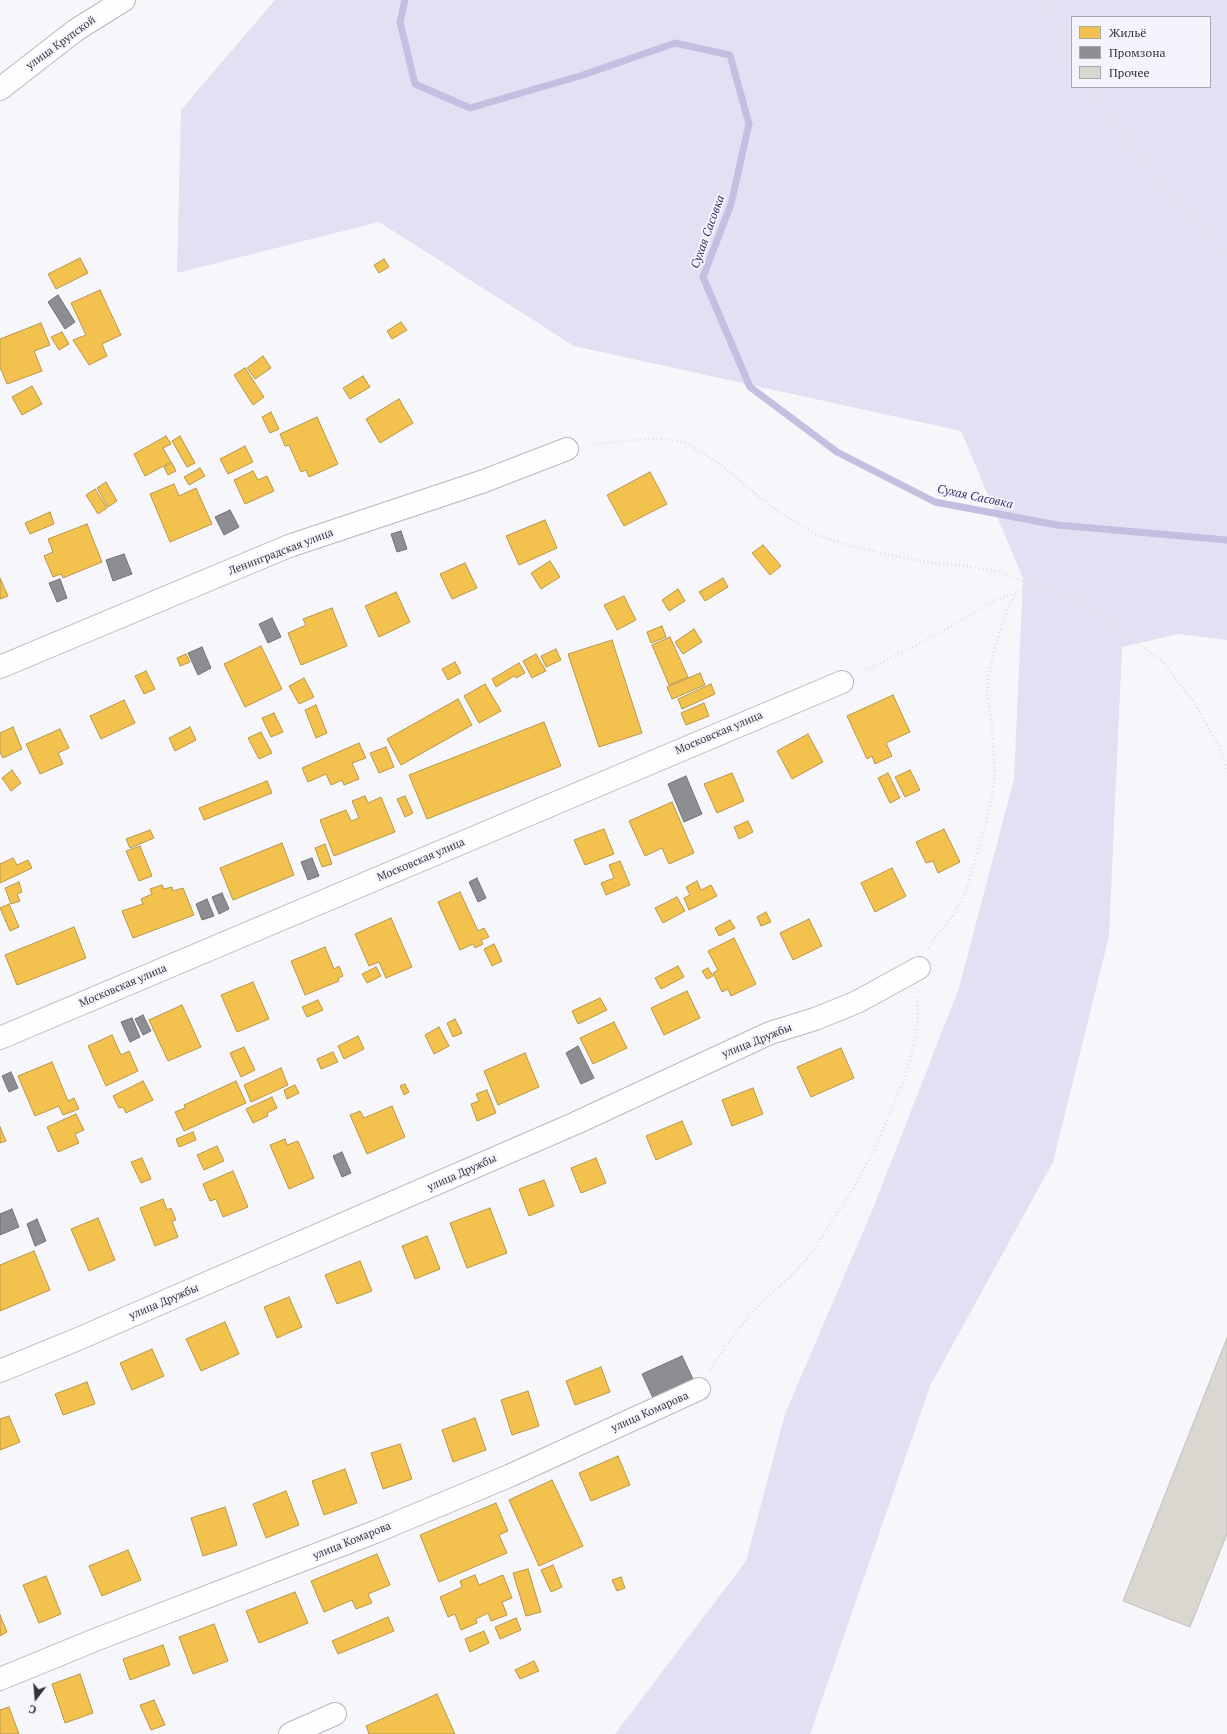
<!DOCTYPE html>
<meta charset="utf-8">
<style>
body{margin:0}
#map{position:relative;width:1227px;height:1734px;overflow:hidden;background:#f6f6fb;font-family:"PT Serif",serif}
canvas{display:block}
.legend{position:absolute;left:1071px;top:16px;width:140px;height:72px;box-sizing:border-box;background:#f5f4fd;border:1px solid #a8a7b0;margin:0;padding:5px 7px;list-style:none;font-size:12px;color:#35343d}
.legend li{display:flex;align-items:center;gap:8px;height:20px}
.legend b{width:20px;border:1px solid #a8a7b0}
.north{position:absolute;left:16px;top:1678px;width:40px;height:40px;-webkit-text-stroke:3px #f5f4fd;paint-order:stroke;rotate:196deg;font-size:11px;font-weight:700;line-height:16px;text-align:center;color:#35343d}
.north::after{content:'';display:block;margin:auto;width:14px;height:18px;background:#35343d;clip-path:polygon(50% 0,100% 100%,50% 72%,0 100%)}
</style>
<div id="map">
<canvas width="1227" height="1734"></canvas>
<ul class="legend">
<li><b style="height:11px;background:#f2c14e"></b>Жильё</li>
<li><b style="height:11px;background:#8d8d92"></b>Промзона</li>
<li><b style="height:11px;background:#d9d7d0"></b>Прочее</li>
</ul>
<div class="north">С</div>
</div>
<script>
const g = document.querySelector('canvas').getContext('2d');
g.lineJoin = 'round';
function paint(path, color) {
  g.fillStyle = color;
  g.fill(path, 'evenodd');
}
function poly(rows) {
  const path = new Path2D();
  for (const r of rows) {
    path.moveTo(r[0], r[1]);
    for (let i = 2; i < r.length; i += 2) path.lineTo(r[i], r[i + 1]);
  }
  return path;
}
function strokePath(path, color, width, dash) {
  g.strokeStyle = color;
  g.lineWidth = width;
  g.lineCap = dash ? 'butt' : 'round';
  g.setLineDash(dash || []);
  g.stroke(path);
}
function drawText(font, color, halo, rows, align = 'center') {
  g.font = font + ' "PT Serif",serif';
  g.lineWidth = 4;
  g.setLineDash([]);
  g.textBaseline = 'middle';
  g.strokeStyle = halo;
  g.fillStyle = color;
  for (const [text, x, y, turn = 0] of rows) {
    g.save();
    g.translate(x, y);
    g.rotate((+turn || 0) * Math.PI / 180);
    g.textAlign = isNaN(turn) ? turn : align;
    if (halo) g.strokeText(text, 0, 0);
    g.fillText(text, 0, 0);
    g.restore();
  }
}
paint(poly([
 [275,0,1227,0,1227,640,1178,634,1122,647,1109,936,1053,1162,930,1386,810,1734,615,1734,746,1561,785,1414,872,1211,959,988,1014,779,1023,578,961,431,574,346,379,222,177,273,181,110],
 [1072,17,1210,17,1210,87,1072,87]
]), '#e2e0f3');
const homes = poly([
 [80,258,88,273,56,289,48,274,80,258],
 [384,259,389,267,379,273,374,265,384,259],
 [100,290,121,335,102,344,107,356,89,365,73,340,86,335,71,303,100,290],
 [401,322,407,330,392,339,387,331,401,322],
 [41,323,50,345,34,351,42,371,7,384,0,367,0,339,41,323],
 [62,332,69,344,59,350,51,337,62,332],
 [263,356,271,368,255,379,247,368,263,356],
 [245,368,264,397,253,405,234,375,245,368],
 [363,376,370,387,350,399,343,388,363,376],
 [32,386,42,404,22,415,12,397,32,386],
 [399,399,413,423,380,443,366,419,399,399],
 [271,412,279,429,270,433,262,417,271,412],
 [317,417,338,464,309,477,306,470,301,472,289,445,285,446,280,434,317,417],
 [166,436,171,444,163,448,171,462,145,476,134,454,166,436],
 [180,436,195,463,187,467,172,441,180,436],
 [245,446,253,462,228,474,220,459,245,446],
 [172,463,176,471,168,475,164,467,172,463],
 [200,468,205,476,189,485,184,477,200,468],
 [253,471,258,480,267,476,274,491,245,504,234,480,253,471],
 [650,472,667,504,624,526,607,495,650,472],
 [106,482,117,501,108,507,97,488,106,482],
 [174,484,179,496,196,488,212,524,170,542,150,494,174,484],
 [95,489,107,508,98,514,86,495,95,489],
 [50,512,54,524,30,534,25,523,50,512],
 [545,520,557,548,519,565,506,536,545,520],
 [87,524,102,562,63,578,61,574,53,577,44,556,53,552,48,539,87,524],
 [763,545,781,566,770,575,752,553,763,545],
 [550,561,560,577,541,589,531,573,550,561],
 [465,563,477,588,452,599,440,574,465,563],
 [0,578,8,596,0,599,0,578],
 [723,578,728,587,705,601,699,592,723,578],
 [678,589,685,601,669,611,662,600,678,589],
 [396,592,410,622,379,637,365,606,396,592],
 [624,596,636,620,617,630,604,605,624,596],
 [332,608,347,646,301,665,288,633,306,625,303,619,332,608],
 [662,626,666,637,651,643,647,632,662,626],
 [694,629,702,642,683,654,675,642,694,629],
 [670,637,688,677,669,685,652,645,670,637],
 [612,640,642,733,599,747,568,654,612,640],
 [261,646,282,689,245,707,224,664,261,646],
 [556,649,561,660,546,667,541,656,556,649],
 [186,654,190,662,180,666,177,658,186,654],
 [536,654,546,671,532,678,523,661,536,654],
 [455,662,461,673,448,680,442,669,455,662],
 [519,663,525,673,516,678,514,676,496,687,492,679,519,663],
 [146,671,155,689,144,694,135,676,146,671],
 [700,673,705,685,672,699,667,687,700,673],
 [304,678,314,697,299,704,289,686,304,678],
 [485,684,501,711,479,723,464,696,485,684],
 [711,684,715,694,682,709,678,699,711,684],
 [893,695,910,732,886,743,892,756,875,764,872,756,867,759,847,716,893,695],
 [458,699,472,725,401,765,387,739,458,699],
 [124,700,135,723,101,739,90,716,124,700],
 [704,703,709,716,686,725,681,713,704,703],
 [316,705,327,733,316,738,305,710,316,705],
 [274,713,283,732,271,737,262,718,274,713],
 [544,722,561,766,427,819,409,775,544,722],
 [13,727,22,749,3,758,0,752,0,733,13,727],
 [190,727,196,740,175,751,169,738,190,727],
 [60,729,69,748,58,753,63,764,40,774,26,744,60,729],
 [261,732,272,753,259,759,248,738,261,732],
 [808,734,823,762,792,779,777,751,808,734],
 [359,743,366,758,352,763,359,779,344,785,342,780,331,785,326,774,308,782,302,768,359,743],
 [386,747,394,767,379,773,370,753,386,747],
 [12,770,21,783,11,791,2,778,12,770],
 [910,770,920,790,905,797,895,777,910,770],
 [732,773,744,801,717,813,704,784,732,773],
 [888,773,900,798,890,803,878,778,888,773],
 [267,781,272,793,204,820,199,808,267,781],
 [365,796,368,803,381,797,395,832,334,856,320,820,346,810,351,821,359,818,352,801,365,796],
 [405,796,413,813,405,817,397,799,405,796],
 [672,802,694,853,669,864,662,848,645,856,629,821,672,802],
 [748,821,753,832,739,839,734,827,748,821],
 [604,829,614,854,585,865,574,840,604,829],
 [944,829,960,862,938,873,933,861,926,863,916,842,944,829],
 [150,830,154,838,130,848,126,839,150,830],
 [282,843,294,875,233,900,220,868,282,843],
 [325,844,332,864,322,867,315,848,325,844],
 [140,846,152,876,139,881,126,851,140,846],
 [13,858,17,865,28,860,32,868,0,883,0,864,13,858],
 [620,861,630,885,606,895,601,883,614,878,609,865,620,861],
 [892,868,906,896,875,912,861,883,892,868],
 [697,881,701,890,711,885,717,896,689,910,684,898,690,895,686,887,697,881],
 [19,882,22,892,17,894,20,901,11,904,5,888,19,882],
 [162,885,164,889,172,887,173,891,183,888,194,915,133,938,122,911,143,904,141,899,152,894,150,889,162,885],
 [460,892,478,931,484,928,489,937,481,940,483,944,475,948,473,944,460,950,438,902,460,892],
 [677,897,685,911,663,923,655,908,677,897],
 [9,904,19,927,10,931,0,908,9,904],
 [766,912,771,922,761,926,757,917,766,912],
 [391,918,412,967,386,978,379,962,369,966,355,934,391,918],
 [809,919,822,946,793,960,780,933,809,919],
 [730,920,735,928,719,936,715,928,730,920],
 [74,927,86,958,17,985,5,955,74,927],
 [734,938,756,984,731,996,728,989,722,992,713,973,718,970,708,951,734,938],
 [494,944,502,961,492,966,484,949,494,944],
 [325,947,334,969,339,966,343,976,338,978,339,981,305,995,291,961,325,947],
 [678,966,684,977,661,989,655,978,678,966],
 [376,967,381,976,367,983,362,974,376,967],
 [708,968,713,976,707,979,702,971,708,968],
 [253,982,269,1019,237,1032,221,995,253,982],
 [687,991,700,1018,664,1035,651,1008,687,991],
 [600,998,607,1010,578,1024,572,1011,600,998],
 [318,1000,323,1010,307,1017,302,1007,318,1000],
 [182,1005,201,1047,168,1061,149,1020,182,1005],
 [455,1019,462,1033,453,1037,447,1023,455,1019],
 [614,1022,627,1048,593,1064,580,1038,614,1022],
 [439,1027,449,1046,434,1054,425,1035,439,1027],
 [112,1035,121,1055,129,1051,138,1071,106,1086,88,1046,112,1035],
 [358,1036,364,1049,344,1059,338,1046,358,1036],
 [244,1047,255,1070,241,1077,230,1053,244,1047],
 [841,1048,854,1078,811,1097,797,1067,841,1048],
 [333,1052,338,1062,321,1069,317,1059,333,1052],
 [525,1053,539,1087,498,1105,484,1071,525,1053],
 [52,1062,68,1101,74,1098,79,1109,63,1115,59,1106,35,1116,18,1076,52,1062],
 [281,1068,288,1085,251,1102,244,1085,281,1068],
 [143,1081,153,1100,126,1113,123,1107,119,1108,113,1096,143,1081],
 [236,1081,246,1103,184,1131,175,1112,185,1108,184,1105,236,1081],
 [405,1084,409,1092,404,1095,400,1086,405,1084],
 [295,1085,299,1093,287,1099,284,1090,295,1085],
 [753,1088,763,1114,732,1126,722,1100,753,1088],
 [487,1090,496,1113,477,1121,471,1104,479,1101,476,1094,487,1090],
 [272,1097,277,1108,267,1113,268,1116,253,1123,246,1109,272,1097],
 [392,1106,405,1137,367,1154,350,1115,360,1111,364,1118,392,1106],
 [76,1114,84,1130,75,1134,79,1143,58,1152,47,1127,76,1114],
 [682,1121,692,1144,656,1160,646,1136,682,1121],
 [0,1127,6,1141,0,1143,0,1127],
 [193,1132,196,1140,179,1147,176,1139,193,1132],
 [285,1139,287,1145,298,1141,314,1178,289,1189,270,1145,285,1139],
 [217,1146,224,1161,204,1170,197,1155,217,1146],
 [142,1158,151,1179,141,1183,131,1162,142,1158],
 [596,1158,606,1183,581,1193,571,1168,596,1158],
 [233,1171,248,1207,223,1217,216,1199,210,1201,203,1184,233,1171],
 [544,1180,554,1206,529,1216,519,1189,544,1180],
 [163,1199,167,1210,171,1208,176,1220,172,1221,178,1237,155,1246,140,1208,163,1199],
 [490,1208,507,1253,467,1268,450,1223,490,1208],
 [98,1218,115,1260,89,1271,71,1229,98,1218],
 [427,1236,440,1269,415,1279,402,1246,427,1236],
 [34,1251,50,1290,0,1311,0,1265,34,1251],
 [360,1261,372,1291,337,1304,325,1275,360,1261],
 [289,1297,302,1327,277,1338,264,1307,289,1297],
 [225,1322,239,1354,201,1371,186,1339,225,1322],
 [152,1349,164,1376,132,1390,120,1363,152,1349],
 [601,1367,610,1392,575,1405,566,1381,601,1367],
 [87,1382,95,1404,63,1415,55,1394,87,1382],
 [528,1391,539,1426,512,1435,501,1400,528,1391],
 [9,1416,20,1442,0,1450,0,1419,9,1416],
 [475,1418,486,1450,453,1462,442,1430,475,1418],
 [400,1444,412,1479,383,1489,371,1453,400,1444],
 [618,1456,630,1485,591,1501,579,1473,618,1456],
 [345,1469,357,1503,324,1515,312,1481,345,1469],
 [552,1480,583,1546,539,1566,509,1500,552,1480],
 [286,1491,299,1525,266,1538,253,1504,286,1491],
 [496,1503,508,1531,499,1535,507,1553,439,1582,420,1535,496,1503],
 [225,1507,237,1545,203,1556,191,1518,225,1507],
 [128,1550,141,1580,102,1596,89,1566,128,1550],
 [377,1554,390,1585,368,1594,372,1603,356,1609,352,1600,324,1612,311,1581,377,1554],
 [553,1565,562,1587,551,1592,541,1570,553,1565],
 [528,1569,541,1612,526,1616,513,1573,528,1569],
 [475,1575,479,1585,503,1575,512,1598,502,1602,507,1615,491,1621,488,1613,476,1619,477,1623,461,1630,455,1614,448,1617,440,1597,462,1587,460,1581,475,1575],
 [46,1576,61,1614,39,1623,23,1585,46,1576],
 [621,1577,625,1588,617,1591,612,1580,621,1577],
 [295,1592,308,1623,259,1643,246,1611,295,1592],
 [0,1615,7,1632,0,1636,0,1615],
 [388,1617,394,1631,338,1654,332,1641,388,1617],
 [516,1618,521,1630,500,1639,495,1627,516,1618],
 [214,1624,228,1661,193,1674,179,1637,214,1624],
 [484,1631,489,1643,470,1652,465,1639,484,1631],
 [163,1645,170,1665,130,1680,123,1659,163,1645],
 [534,1661,539,1671,520,1679,515,1670,534,1661],
 [80,1674,93,1713,65,1723,52,1684,80,1674],
 [437,1694,455,1734,369,1734,366,1726,437,1694],
 [154,1700,165,1725,151,1730,140,1705,154,1700],
 [9,1707,19,1734,0,1734,0,1710,9,1707]
]);
paint(homes, '#f2c14e');
strokePath(homes, '#b99749', 1);
const industry = poly([
 [58,295,75,322,65,329,48,302,58,295],
 [230,510,239,527,224,535,215,517,230,510],
 [401,531,407,549,397,552,391,534,401,531],
 [124,554,132,574,113,581,106,560,124,554],
 [60,579,67,598,57,602,49,583,60,579],
 [272,618,281,637,268,643,259,624,272,618],
 [202,647,211,668,198,675,188,653,202,647],
 [686,776,702,814,684,822,668,784,686,776],
 [312,858,319,876,308,880,301,862,312,858],
 [477,878,486,898,478,902,469,882,477,878],
 [222,893,229,909,219,914,212,897,222,893],
 [207,899,214,916,202,920,196,904,207,899],
 [143,1015,151,1031,143,1035,135,1019,143,1015],
 [132,1018,140,1037,130,1042,121,1022,132,1018],
 [578,1046,594,1078,581,1084,566,1053,578,1046],
 [11,1072,18,1088,9,1092,2,1076,11,1072],
 [342,1152,351,1173,342,1177,333,1156,342,1152],
 [12,1209,19,1227,0,1235,0,1214,12,1209],
 [37,1219,46,1241,35,1246,27,1224,37,1219],
 [682,1356,693,1379,653,1398,642,1374,682,1356]
]);
paint(industry, '#8d8d92');
strokePath(industry, '#737278', 1);
strokePath(poly([
 [405,0,400,22,415,84,470,108,583,75,675,43,730,55,749,124,731,204,703,277,750,387,837,452,935,502,1057,525,1227,540]
]), '#c3bfe0', 7);
const building = poly([
 [1227,1338,1227,1534,1190,1627,1123,1601,1227,1338]
]);
paint(building, '#d9d7d0');
strokePath(building, '#c1c0be', 1);
const minor = poly([
 [0,89,76,30,124,0],
 [0,667,289,546,484,481,567,449],
 [0,1038,842,682],
 [0,1371,78,1339,576,1123,770,1033,815,1019,857,1002,919,968],
 [0,1679,95,1640,375,1532,509,1476,699,1389],
 [290,1734,335,1714]
]);
strokePath(minor, '#b9b8be', 24);
strokePath(poly([
 [1047,0,1050,5,1067,54,1072,63],
 [1089,87,1155,175,1227,257],
 [589,445,645,439,666,439,687,443,721,465,773,508,815,534,850,546,890,555,932,563,966,566,1002,572,1035,587],
 [862,672,934,636,998,599,1035,587,1049,589,1072,597,1112,624,1163,662,1193,701,1218,744,1227,769],
 [929,948,932,941,951,919,966,891,990,808,995,777,992,726,987,696,989,673,999,634,1008,607,1017,593],
 [710,1370,730,1340,753,1311,792,1275,811,1254,857,1182,875,1148,904,1080,914,1044,918,1019,917,995]
]), '#e0e0e2', 2.5, [1, 3]);
strokePath(minor, '#fefefe', 22);
drawText('11px', '#35343d', '#f5f4fd', [
 ["улица Крупской",61,43,-36],
 ["Ленинградская улица",281,552,-21],
 ["Московская улица",719,733,-23],
 ["Московская улица",421,860,-23],
 ["Московская улица",123,986,-23],
 ["улица Дружбы",757,1041,-22],
 ["улица Дружбы",462,1173,-24],
 ["улица Дружбы",164,1302,-23],
 ["улица Комарова",650,1412,-24],
 ["улица Комарова",352,1541,-22]
]);
drawText('italic 12px', '#3d3069', '#f5f4fd', [
 ["Сухая Сасовка",708,232,-70],
 ["Сухая Сасовка",975,497,12]
]);
</script>
